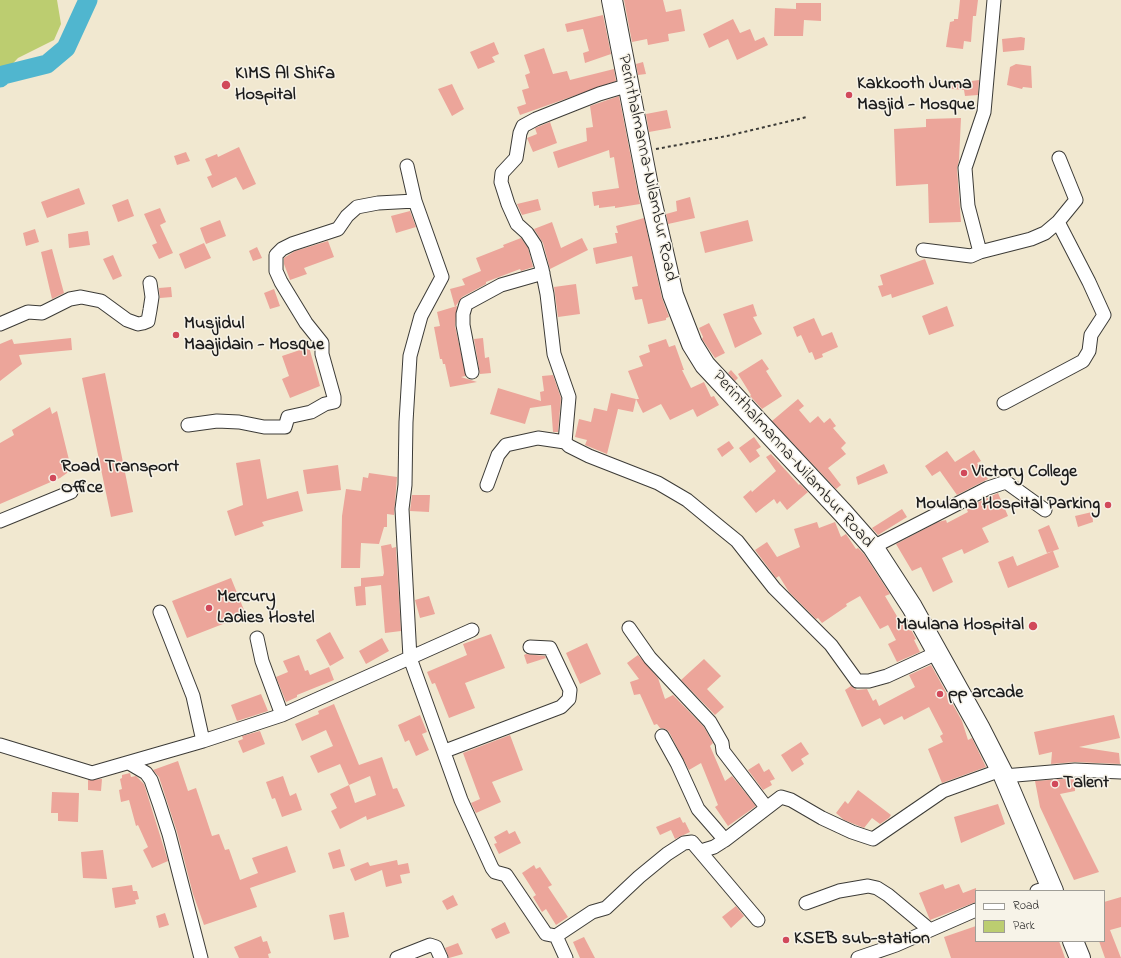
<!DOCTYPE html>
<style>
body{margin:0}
#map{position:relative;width:1121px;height:958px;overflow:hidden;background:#f1e8d0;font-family:"Indie Flower",sans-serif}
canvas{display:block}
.legend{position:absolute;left:975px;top:890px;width:130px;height:52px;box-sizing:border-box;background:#f7f3e8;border:1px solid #9f9d96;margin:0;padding:5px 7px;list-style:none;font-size:12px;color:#1c1c1c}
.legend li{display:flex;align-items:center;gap:8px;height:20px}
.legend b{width:20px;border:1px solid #9f9d96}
</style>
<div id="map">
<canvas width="1121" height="958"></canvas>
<ul class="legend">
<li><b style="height:5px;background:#fff"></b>Road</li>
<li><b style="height:11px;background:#bccd70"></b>Park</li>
</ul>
</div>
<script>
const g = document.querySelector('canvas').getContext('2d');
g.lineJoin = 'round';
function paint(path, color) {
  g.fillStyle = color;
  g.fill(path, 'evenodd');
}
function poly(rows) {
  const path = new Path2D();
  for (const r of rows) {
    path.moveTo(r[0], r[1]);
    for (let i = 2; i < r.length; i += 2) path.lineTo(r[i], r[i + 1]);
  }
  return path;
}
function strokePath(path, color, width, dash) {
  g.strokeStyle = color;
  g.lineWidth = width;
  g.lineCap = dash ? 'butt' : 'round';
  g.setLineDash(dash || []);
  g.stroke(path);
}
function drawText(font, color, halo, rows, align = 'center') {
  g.font = font + ' "Indie Flower",sans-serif';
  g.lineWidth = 3;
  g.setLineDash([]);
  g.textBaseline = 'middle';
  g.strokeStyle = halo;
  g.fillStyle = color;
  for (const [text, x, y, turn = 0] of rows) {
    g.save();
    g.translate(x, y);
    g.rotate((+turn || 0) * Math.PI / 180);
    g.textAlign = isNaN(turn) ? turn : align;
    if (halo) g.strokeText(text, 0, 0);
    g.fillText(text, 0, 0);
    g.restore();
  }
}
paint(poly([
 [0,0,57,0,61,24,54,40,18,58,2,75,0,75]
]), '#bccd70');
strokePath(poly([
 [0,78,3,75,47,64,66,48,88,0]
]), '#50b6cf', 19);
paint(poly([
 [624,0,663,0,666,12,681,9,685,31,668,34,669,41,648,45,647,39,632,42],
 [960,0,978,0,976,16,973,16,971,42,964,41,963,49,946,47,950,22,954,21,954,19,958,19],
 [796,3,821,3,821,21,804,20,803,36,774,36,775,8,796,9],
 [603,15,611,54,585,63,583,53,589,51,583,29,567,32,565,24],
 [733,19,740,33,750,29,755,41,764,37,768,45,737,60,728,39,709,48,703,34],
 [1021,37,1025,38,1024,50,1003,52,1002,39],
 [494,42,499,54,492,57,495,62,478,69,470,52],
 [544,48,553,74,567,71,570,80,614,69,616,81,520,115,517,107,526,104,522,90,529,88,525,75,530,73,524,55],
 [643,62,646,74,638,75,636,64],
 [1016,64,1031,66,1032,88,1023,87,1022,89,1007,85,1010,67],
 [979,80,978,95,965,96,964,90,943,88,942,85],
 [452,84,464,109,452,116,438,89],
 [619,96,640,204,615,208,615,206,599,208,599,205,594,206,592,192,619,188,614,157,610,158,609,150,558,168,553,152,587,141,586,128,593,127,590,106],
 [667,110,671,128,649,132,646,114],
 [961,118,959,160,957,169,961,222,929,223,928,184,896,186,894,129,926,127,926,119],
 [550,122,557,143,533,152,527,138,537,134,535,128],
 [239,147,256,184,243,190,236,177,212,188,207,177,212,175,205,159,217,154,218,157],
 [186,152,190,161,177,165,174,156],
 [79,188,85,204,47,218,41,202],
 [690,197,695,218,668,224,666,214,677,211,676,201],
 [128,199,134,216,118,222,112,205],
 [538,199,541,210,522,215,517,204],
 [160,208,166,222,160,225,173,253,159,259,152,245,157,243,144,214],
 [410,211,416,227,396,233,391,216],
 [644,218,662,298,669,317,666,318,666,320,648,324,642,299,635,300,632,287,638,286,632,256,596,264,593,248,617,243,615,233,618,233,616,226],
 [220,220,226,236,206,244,200,228],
 [748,220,753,241,705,253,700,232],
 [552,222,561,248,582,238,588,250,550,269,543,243,534,229],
 [35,229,39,242,26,246,23,233],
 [88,231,90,245,69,248,68,234],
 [521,238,528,248,533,267,521,271,520,269,486,282,486,284,462,297,455,307,450,289,465,285,462,279,481,271,476,258,504,247,503,245],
 [328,241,334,257,304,268,307,274,290,280,284,264,284,258,295,251],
 [204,243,211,258,185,269,179,254],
 [257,247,262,258,253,261,249,251],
 [52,249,64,293,52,299,41,252],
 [113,255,122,276,113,280,103,259],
 [925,259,934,284,892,298,891,294,882,297,878,286,883,285,880,275],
 [576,284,580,314,558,317,554,287],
 [171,287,172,297,160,298,159,288],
 [274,289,280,306,270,309,264,293],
 [753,304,757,316,753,317,762,334,735,348,723,314],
 [457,306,455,326,466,376,461,377,477,382,450,387,445,364,443,364,442,359,440,359,434,327,440,326,437,312],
 [947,306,954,326,929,335,922,316],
 [814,318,822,336,832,332,838,347,822,354,823,357,815,360,812,352,809,353,801,335,797,337,793,327],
 [709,323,725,353,715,358,702,339,703,337,699,328],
 [71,338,72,350,19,355,22,364,0,381,0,344,12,339,14,344],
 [483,338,485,358,489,357,491,373,480,374,474,339],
 [666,339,669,347,675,345,684,370,682,370,691,388,704,382,711,397,714,396,719,405,697,417,693,409,670,420,661,404,643,413,636,399,639,399,628,371,643,366,639,356,650,352,648,345],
 [309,347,320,386,290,398,282,379,289,376,282,356],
 [762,359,769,369,766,371,782,396,762,409,750,396,751,395,738,374],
 [731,370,738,378,735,381,728,373],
 [105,373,133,512,111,517,82,378],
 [553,375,561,398,558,432,553,432,551,405,530,408,525,424,490,414,498,388,541,401,540,392,544,391,542,376],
 [611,393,636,399,633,412,618,409,607,454,585,445,587,440,575,437,579,419,591,422,594,408,607,411],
 [798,399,804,406,799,410,810,423,818,416,824,423,830,418,836,426,833,428,846,443,841,448,846,454,828,468,841,485,836,489,772,421],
 [50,407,52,414,57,411,70,464,67,473,60,478,0,504,0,443,14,435,12,430],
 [754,437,761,447,756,450,760,456,750,463,739,448],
 [729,441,734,448,722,457,717,449],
 [974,450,981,461,977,463,988,479,957,495,940,471,932,476,925,466,947,451,955,462],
 [771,454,799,485,800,484,808,492,787,510,780,501,777,504,774,499,756,513,743,497,751,490,752,492,776,471,766,457],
 [260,459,267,499,298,491,303,511,262,522,264,526,235,536,227,511,243,505,236,463],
 [884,464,888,473,858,485,856,477],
 [338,465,341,490,307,494,303,470],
 [369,473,397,477,394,515,387,514,387,527,384,527,379,544,361,543,360,568,341,568,342,516,346,489,361,491,363,477,368,478],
 [998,493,1008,516,982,528,989,542,964,554,962,549,942,558,953,582,933,592,921,567,912,571,896,544,938,522,946,520,947,523,968,512,966,508],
 [412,495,430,495,429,512,410,511],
 [902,509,907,517,878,535,872,528],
 [1092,512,1093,522,1078,527,1075,516],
 [817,522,819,528,835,522,841,537,846,534,856,549,858,548,864,554,890,594,885,596,901,623,906,620,916,639,914,640,920,652,897,662,888,644,896,640,888,625,880,629,860,596,846,604,847,606,822,623,818,618,816,619,789,592,779,576,776,578,755,550,767,542,777,557,800,547,794,529],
 [1049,525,1059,549,1047,553,1038,530],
 [391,544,392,548,396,547,396,549,401,631,385,633,381,585,365,587,366,605,356,606,354,587,361,586,361,578,383,576,384,573,381,546],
 [1053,551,1059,567,1008,588,998,562,1013,556,1017,566],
 [231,578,246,615,187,638,172,601],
 [429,596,435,614,420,618,415,600],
 [330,632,344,658,330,666,316,640],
 [491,634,505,668,465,683,475,708,449,718,435,683,432,684,427,672,467,655,463,644],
 [382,638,389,651,366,664,359,651],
 [587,643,601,674,580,684,566,653],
 [526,654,545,656,546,658,527,664,524,655],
 [299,655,305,671,308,670,310,675,329,667,334,680,297,695,297,697,286,702,276,677,288,672,283,661],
 [638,655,658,678,665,699,673,695,704,727,713,743,710,746,725,781,732,776,756,806,728,826,715,807,718,805,701,763,689,770,669,732,666,729,660,728,657,724,654,725,640,694,634,695,630,682,639,679,627,663],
 [704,659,721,676,707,689,724,707,715,715,681,680],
 [931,665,962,721,968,740,972,738,986,767,942,783,928,749,943,742,940,736,943,734,929,707,904,720,902,716,884,725,880,718,862,727,845,690,851,686,857,690,867,689,873,701,876,699,879,706,915,687,909,675],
 [261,694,268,711,237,721,231,705],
 [334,704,359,765,382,757,393,789,397,788,405,806,367,820,366,816,340,829,331,811,337,808,330,794,349,785,340,764,318,773,310,756,333,746,326,730,302,741,295,724,319,714,318,711],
 [370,776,376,795,355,803,349,785],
 [420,715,427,732,422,734,429,750,416,756,409,740,405,742,398,725],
 [1114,715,1120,738,1079,747,1119,753,1120,764,1075,762,1051,764,1052,752,1039,755,1034,732],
 [260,731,265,744,243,753,238,741,243,739,242,736],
 [510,735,523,770,492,782,501,802,476,813,471,803,480,799,463,753],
 [801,742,809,754,801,759,804,764,792,772,781,755],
 [178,761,188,791,196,788,212,836,219,834,225,850,229,849,240,880,258,873,252,858,287,846,296,872,250,888,257,907,204,925,193,894,177,832,159,777,153,770],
 [759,763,764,772,769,769,775,779,770,781,772,785,763,790,748,770],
 [130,773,131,777,136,776,144,784,168,861,152,868,143,850,148,847,138,825,136,826,129,800,121,802,119,790,122,789,120,779,122,778,122,775],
 [283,776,290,796,296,793,302,810,282,817,275,798,272,799,266,782],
 [1075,778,1075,791,1060,794,1099,872,1074,880,1040,807,1035,781],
 [102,779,101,791,88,790,88,780],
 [858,790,891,815,889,818,880,824,872,818,864,828,844,820,836,813,845,801,848,804],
 [52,792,79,793,78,822,58,821,58,813,51,813],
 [998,804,1005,824,961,843,954,817],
 [680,817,683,823,685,822,690,832,675,839,671,830,660,835,656,827],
 [507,830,509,834,515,831,521,843,499,854,494,844,497,843,494,837],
 [340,849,345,866,333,869,328,853],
 [103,850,107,879,83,878,81,852],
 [397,860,398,865,408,863,410,873,400,875,402,883,386,887,382,870,355,881,350,869,368,862,370,866],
 [534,865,536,869,540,867,552,885,548,887,568,917,556,925,546,909,542,912,533,897,536,895,522,873],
 [943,884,945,889,959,884,963,893,976,888,976,902,930,920,919,893],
 [132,885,133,891,137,891,139,899,135,900,136,904,115,908,112,888],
 [453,895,458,905,447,910,442,901],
 [1121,897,1121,927,1110,930,1121,958,1105,958,1099,941,1104,941,1104,902],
 [736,906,744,916,731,928,722,917],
 [344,912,349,937,334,940,329,915],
 [165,913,169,925,159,928,156,916],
 [505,922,510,933,496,939,491,929],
 [976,926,976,941,1059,941,1065,958,951,958,944,937],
 [261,936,263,942,267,941,271,953,268,954,269,958,239,958,234,947],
 [584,937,595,958,580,958,573,942],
 [458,943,463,954,449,958,445,948]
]), '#eca59a');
const street = poly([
 [629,85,599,94,536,119,523,126,520,133,516,158,502,173,501,182,508,204,517,224,527,233,535,245,542,269,547,294,554,354,569,397,565,442,569,446,589,456,658,483,687,500,721,528,737,541,774,588,831,645,857,681,869,681,887,676,939,652],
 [407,166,415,201],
 [923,250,971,256,980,252,1031,239,1045,233,1058,222,1076,200,1059,158],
 [980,252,968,206,965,168,984,112,994,0],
 [0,324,28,312,42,313,70,299,81,297,101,301,127,320,138,324,143,323,148,321,150,310,152,297,150,283],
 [472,372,463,325,463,314,466,304,501,285,543,273],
 [1004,403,1083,361,1089,351,1091,335,1104,315,1089,282,1058,222],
 [188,425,217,421,239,422,264,427,285,427,288,417,311,412,325,404,334,402,334,397,322,354,322,343,306,323,281,282,276,271,276,255,282,249,292,244,338,229,347,216,357,207,378,203,415,201,442,277,421,316,410,356,406,422,405,485,402,509,410,658,461,800,492,868,495,872,506,875,546,934,556,936],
 [487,485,498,455,506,445,538,438,565,442],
 [0,521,71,492],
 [873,547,988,488,1006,482,1045,510],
 [160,612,193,696,203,741],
 [629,628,650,658,710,722,722,743,723,751,766,807],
 [257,638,262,661,282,715],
 [662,736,677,763,698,809,725,840],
 [0,745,92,773,203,741,282,715,472,630],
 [445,751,561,707,569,699,570,690,550,648,530,647],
 [129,763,146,773,151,780,159,803,169,834,201,958],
 [1004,776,1075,770,1121,772],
 [701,851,714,847,725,840,781,797,791,800,822,818,852,832,873,839,943,791,1001,770],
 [1037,891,1051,887],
 [806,903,839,891,868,886,877,888,888,895,930,930],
 [556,936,592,912,606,908,639,877,667,854,684,843,692,842,758,920],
 [556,936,566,958],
 [397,958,430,945,436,947,441,958],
 [858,958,896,945,976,910]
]);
const primary = poly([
 [612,0,649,191,673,295,692,344,705,365,843,513,873,547,912,607,979,727,1004,776,1053,891],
 [1073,941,1080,958]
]);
strokePath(street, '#3c3b37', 15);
strokePath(primary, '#3c3b37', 22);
strokePath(poly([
 [656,149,727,136,807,117]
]), '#3c3b37', 2, [3, 3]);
strokePath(street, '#fff', 13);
strokePath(primary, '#fff', 20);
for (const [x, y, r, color] of [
 [226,85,5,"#d1495b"],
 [849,95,4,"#d1495b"],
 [176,335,4,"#d1495b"],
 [964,473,4,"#d1495b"],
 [53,478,4,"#d1495b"],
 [1108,505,4,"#d1495b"],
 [209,608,4,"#d1495b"],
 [1033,626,5,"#d1495b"],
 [940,694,4,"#d1495b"],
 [1055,784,4,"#d1495b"],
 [786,940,4,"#d1495b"]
]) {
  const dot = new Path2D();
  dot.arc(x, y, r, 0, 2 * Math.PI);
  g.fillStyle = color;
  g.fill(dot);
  strokePath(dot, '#f7f3e8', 1.5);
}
drawText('bold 18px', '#1c1c1c', '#f7f3e8', [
 ["KIMS Al Shifa",235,75],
 ["Hospital",235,96],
 ["Kakkooth Juma",857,85],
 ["Masjid - Mosque",857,106],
 ["Musjidul",184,325],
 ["Maajidain - Mosque",184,346],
 ["Road Transport",61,468],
 ["Office",61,489],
 ["Victory College",972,473],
 ["Moulana Hospital Parking",1100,505,"right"],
 ["Mercury",217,598],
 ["Ladies Hostel",217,619],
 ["Maulana Hospital",1024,626,"right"],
 ["pp arcade",948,694],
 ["Talent",1063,784],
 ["KSEB sub-station",794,940]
], 'left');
drawText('18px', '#1c1c1c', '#f7f3e8', [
 ["Perinthalmanna-Nilambur Road",646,168,78],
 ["Perinthalmanna-Nilambur Road",792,460,48]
]);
</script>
